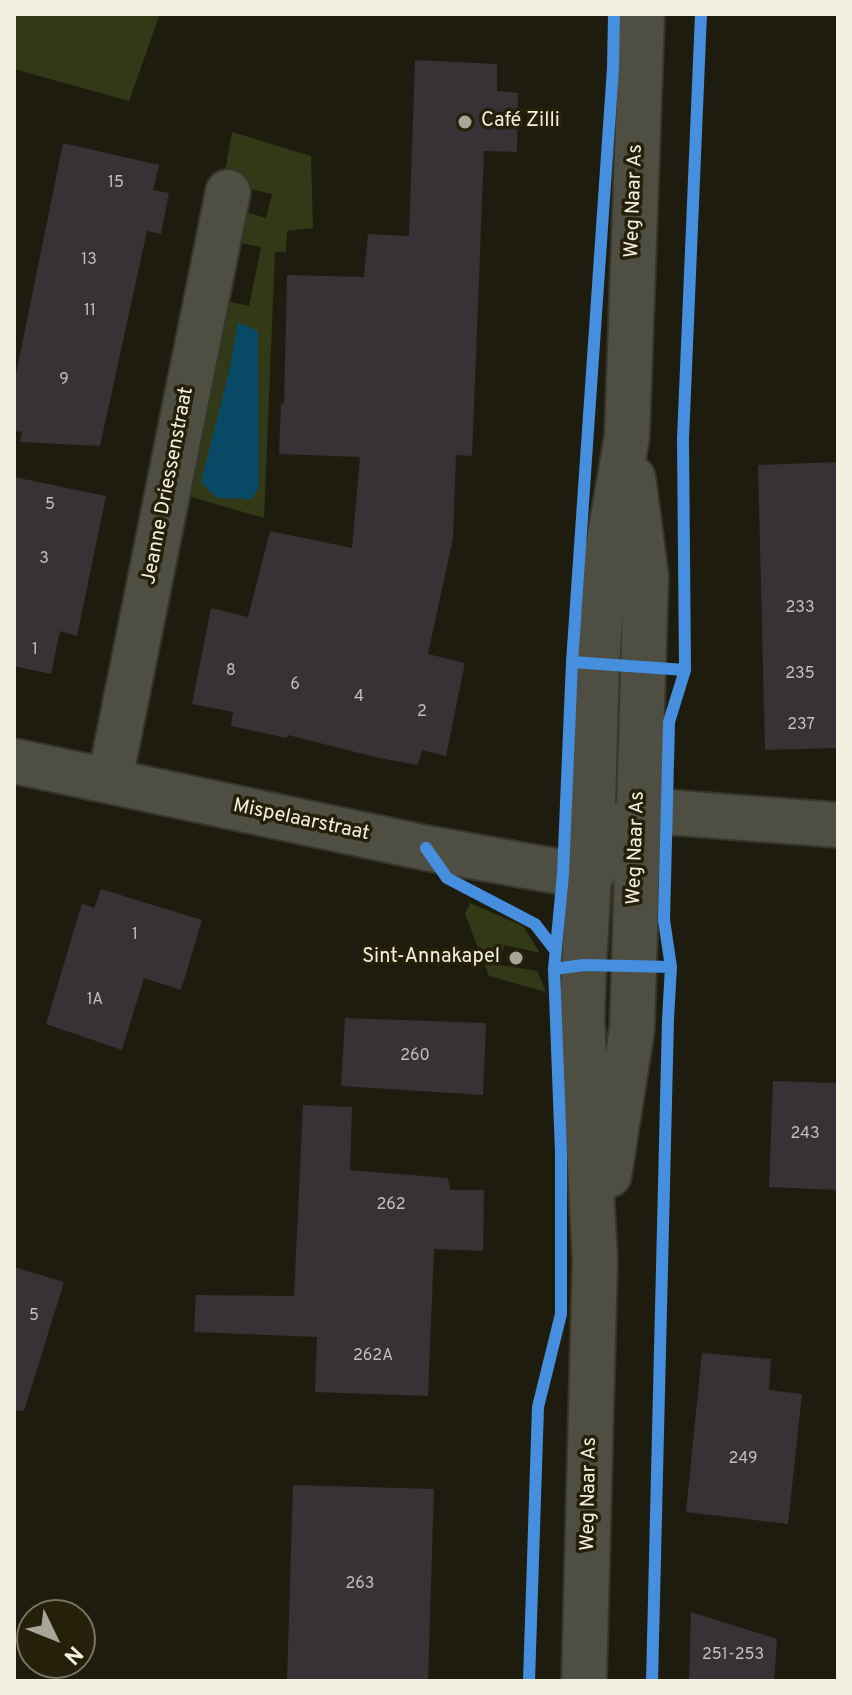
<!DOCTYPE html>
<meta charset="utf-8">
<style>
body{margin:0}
#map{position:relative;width:852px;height:1695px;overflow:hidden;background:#1e1c0f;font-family:Overpass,sans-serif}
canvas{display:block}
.frame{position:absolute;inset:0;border:16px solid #f2f0e1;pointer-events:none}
.north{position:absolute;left:16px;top:1599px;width:80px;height:80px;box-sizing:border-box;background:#242009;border:2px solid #76735f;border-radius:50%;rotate:133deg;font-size:22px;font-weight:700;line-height:32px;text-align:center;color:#f2f0e1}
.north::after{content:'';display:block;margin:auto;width:28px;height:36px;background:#a8a698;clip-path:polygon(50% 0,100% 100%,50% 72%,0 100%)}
</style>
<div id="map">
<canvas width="852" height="1695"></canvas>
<div class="frame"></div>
<div class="north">N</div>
</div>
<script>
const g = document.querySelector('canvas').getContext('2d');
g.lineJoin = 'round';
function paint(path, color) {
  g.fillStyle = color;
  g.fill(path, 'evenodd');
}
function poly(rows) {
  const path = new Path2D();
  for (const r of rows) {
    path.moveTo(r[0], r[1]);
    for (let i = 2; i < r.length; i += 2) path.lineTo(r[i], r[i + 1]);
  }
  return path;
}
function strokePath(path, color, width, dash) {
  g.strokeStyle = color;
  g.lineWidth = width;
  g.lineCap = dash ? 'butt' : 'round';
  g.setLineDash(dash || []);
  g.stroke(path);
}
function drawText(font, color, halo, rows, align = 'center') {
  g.font = font + ' Overpass,sans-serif';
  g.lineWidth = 7;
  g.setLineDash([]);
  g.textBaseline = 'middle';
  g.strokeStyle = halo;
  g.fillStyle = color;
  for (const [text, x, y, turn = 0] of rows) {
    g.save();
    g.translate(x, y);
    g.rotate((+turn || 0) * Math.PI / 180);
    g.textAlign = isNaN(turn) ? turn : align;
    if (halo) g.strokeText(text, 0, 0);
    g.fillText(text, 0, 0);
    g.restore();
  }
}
paint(poly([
 [14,14,160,14,129,101,14,69],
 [232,132,311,156,313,228,287,231,286,252,275,252,264,518,188,496,226,301,249,306,261,247,241,243,246,212,266,218,272,194,223,183],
 [470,903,523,926,540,953,504,945,500,965,537,971,546,992,489,976,465,914]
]), '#323917');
paint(poly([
 [238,322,258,331,259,487,252,499,217,498,201,482,228,376]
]), '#084a66');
paint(poly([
 [415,60,497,64,497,91,518,93,517,152,484,151,472,456,456,455,453,538,428,654,465,663,446,756,422,750,418,765,379,758,288,735,287,738,231,726,233,712,192,704,211,608,248,617,270,531,352,548,360,457,279,454,281,403,284,404,287,275,364,277,368,234,409,236],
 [63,143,159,165,153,190,169,193,161,234,147,231,100,446,20,442,22,432,14,431,14,384],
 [838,462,838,748,765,750,758,465],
 [14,477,106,496,77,636,60,631,51,674,14,666],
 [101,889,202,920,181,990,144,978,122,1050,46,1024,82,903,94,908],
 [345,1018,486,1023,483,1095,341,1086],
 [773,1081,838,1083,838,1190,769,1187],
 [303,1105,352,1107,350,1170,448,1178,450,1190,484,1190,483,1251,434,1249,428,1396,315,1392,317,1337,194,1332,196,1295,294,1296],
 [14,1267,64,1282,24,1411,14,1410],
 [702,1353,771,1359,769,1390,802,1394,788,1524,686,1512],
 [293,1485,434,1489,428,1681,287,1681],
 [691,1612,777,1639,774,1681,689,1681]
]), '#373236');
const minor = poly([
 [14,761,426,848,589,877,638,810,838,825],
 [110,779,228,192]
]);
const secondary = poly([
 [609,1175,632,1029,646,576,633,478],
 [584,1681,595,1259,582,1018,584,965,593,809,597,663,604,571,627,436,642,14]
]);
strokePath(minor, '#36352c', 48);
strokePath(secondary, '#36352c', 48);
strokePath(minor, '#4f4e43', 44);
strokePath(secondary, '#4f4e43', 44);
strokePath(poly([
 [572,662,685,670],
 [426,848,447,878,535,924,555,950],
 [554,969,584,965,671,967],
 [529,1681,538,1407,561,1314,561,1153,554,969,563,874,572,662,613,68,614,14],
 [652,1681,668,1019,671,967,664,920,669,722,685,670,683,439,701,14]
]), '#468fdf', 12);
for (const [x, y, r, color] of [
 [465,122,8,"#a8a698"],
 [516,958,8,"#a8a698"]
]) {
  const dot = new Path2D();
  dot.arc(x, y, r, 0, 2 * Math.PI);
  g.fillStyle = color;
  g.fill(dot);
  strokePath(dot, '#242009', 3);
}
drawText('16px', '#c3c0b6', null, [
 ["15",116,184],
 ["13",89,261],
 ["11",90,312],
 ["9",64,381],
 ["5",50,506],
 ["3",44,560],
 ["233",800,609],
 ["1",35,651],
 ["8",231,672],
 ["235",800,675],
 ["6",295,686],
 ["4",359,698],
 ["2",422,713],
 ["237",801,726],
 ["1",135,936],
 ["1A",95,1001],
 ["260",415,1057],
 ["243",805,1135],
 ["262",391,1206],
 ["5",34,1317],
 ["262A",373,1357],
 ["249",743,1460],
 ["263",360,1585],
 ["251-253",733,1656]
]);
drawText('20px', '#f2f0e1', '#242009', [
 ["Café Zilli",481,122],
 ["Sint-Annakapel",500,958,"right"]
], 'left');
drawText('20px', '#f2f0e1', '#242009', [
 ["Weg Naar As",635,201,-88],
 ["Jeanne Driessenstraat",169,486,-79],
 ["Mispelaarstraat",301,821,12],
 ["Weg Naar As",637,848,-88],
 ["Weg Naar As",590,1494,-89]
]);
</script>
